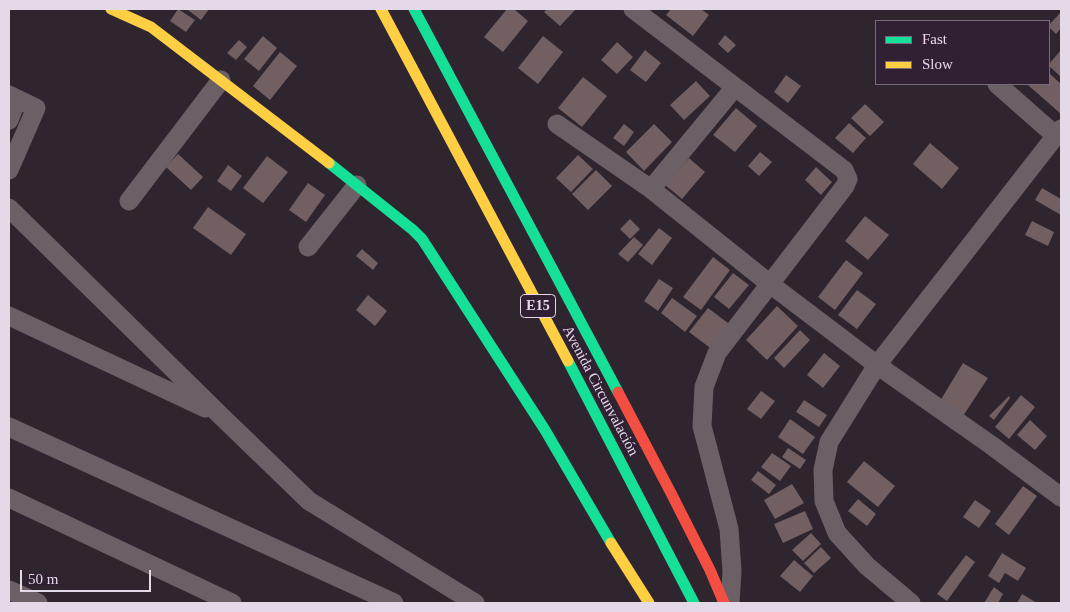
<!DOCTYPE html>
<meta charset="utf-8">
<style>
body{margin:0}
#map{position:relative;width:1070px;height:612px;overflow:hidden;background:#2e252f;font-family:"Times New Roman",serif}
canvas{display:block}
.frame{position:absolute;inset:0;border:10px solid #e4d9e6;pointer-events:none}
.legend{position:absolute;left:875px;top:20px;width:175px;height:65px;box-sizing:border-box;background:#312034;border:1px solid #796a7b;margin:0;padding:6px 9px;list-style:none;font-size:15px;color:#e4d9e6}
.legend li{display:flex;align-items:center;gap:10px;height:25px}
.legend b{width:25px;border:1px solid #796a7b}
.scale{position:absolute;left:20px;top:570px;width:131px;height:22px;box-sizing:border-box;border:2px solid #e4d9e6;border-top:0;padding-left:6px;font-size:15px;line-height:18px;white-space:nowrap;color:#e4d9e6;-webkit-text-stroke:4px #312034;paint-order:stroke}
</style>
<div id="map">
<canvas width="1070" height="612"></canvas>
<div class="frame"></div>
<ul class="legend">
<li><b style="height:6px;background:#16e098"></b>Fast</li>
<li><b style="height:6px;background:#ffcf43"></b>Slow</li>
</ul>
<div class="scale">50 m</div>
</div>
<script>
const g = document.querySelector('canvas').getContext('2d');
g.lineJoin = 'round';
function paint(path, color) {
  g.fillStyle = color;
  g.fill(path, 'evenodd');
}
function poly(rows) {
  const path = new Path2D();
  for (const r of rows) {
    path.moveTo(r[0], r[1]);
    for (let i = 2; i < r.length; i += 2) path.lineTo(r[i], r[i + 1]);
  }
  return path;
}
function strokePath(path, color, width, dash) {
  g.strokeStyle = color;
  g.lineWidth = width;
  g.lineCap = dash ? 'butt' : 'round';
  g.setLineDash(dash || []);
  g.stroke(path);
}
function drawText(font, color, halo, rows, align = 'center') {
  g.font = font + ' "Times New Roman",serif';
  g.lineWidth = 5;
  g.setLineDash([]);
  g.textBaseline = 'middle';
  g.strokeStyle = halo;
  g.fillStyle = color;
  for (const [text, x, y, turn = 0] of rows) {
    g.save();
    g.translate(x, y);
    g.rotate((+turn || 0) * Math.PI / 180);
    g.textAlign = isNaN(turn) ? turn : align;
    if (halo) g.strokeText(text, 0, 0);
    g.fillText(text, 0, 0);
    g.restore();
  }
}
paint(poly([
 [178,9,195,20,186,32,170,21],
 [189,9,209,9,201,20,188,10],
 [507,9,514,9,528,21,503,52,484,37],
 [547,9,576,9,560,26,544,12],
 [671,9,701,9,709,15,693,36,666,15],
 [1060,13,1061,14,1061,28,1056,34,1049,27,1049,25],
 [725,35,736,45,728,53,718,44],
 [263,36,277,48,259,71,244,59],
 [543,36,563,52,538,84,518,68],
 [239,40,247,47,236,60,227,53],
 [617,42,633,57,617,74,601,60],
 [645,50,661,63,646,82,630,70],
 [1061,50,1061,77,1049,66,1049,64],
 [280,52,297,66,270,100,253,86],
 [1049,73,1061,84,1061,114,1028,85,1029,84,1049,84],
 [786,75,801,86,788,103,774,92],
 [583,77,607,96,582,127,558,108],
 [696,81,710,96,684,120,670,105],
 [865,104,884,122,870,136,851,118],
 [736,108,757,126,735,152,713,135],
 [849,123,866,138,853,153,835,138],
 [624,124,634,132,624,146,613,138],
 [654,124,672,142,644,171,626,152],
 [930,143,959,168,942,189,913,164],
 [760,152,772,162,759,176,748,166],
 [178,154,203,177,191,190,166,167],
 [578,155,593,169,571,192,556,178],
 [267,156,288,172,263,203,243,188],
 [689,158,705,172,682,199,665,185],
 [228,165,242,176,231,191,217,181],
 [816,167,832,182,821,195,805,180],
 [596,170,612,186,588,210,572,194],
 [308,183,325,195,306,222,289,210],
 [1042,188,1061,199,1061,215,1035,200],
 [208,207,246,234,231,255,193,228],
 [865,216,889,235,868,260,845,241],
 [630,219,640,229,630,239,620,229],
 [1032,221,1054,232,1048,246,1025,235],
 [659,228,672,238,652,265,638,254],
 [634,237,643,245,628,262,618,254],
 [362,249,378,263,373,270,356,256],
 [713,257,730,270,701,310,683,297],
 [846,260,863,273,835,310,818,297],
 [733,273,749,285,729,309,714,297],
 [659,279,673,288,658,311,644,301],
 [857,290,876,304,857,329,838,315],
 [368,295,387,311,375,326,356,310],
 [672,298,697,316,685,332,661,313],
 [777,306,798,326,767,360,746,340],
 [708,308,732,326,713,350,689,332],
 [800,330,810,340,784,368,774,358],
 [824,353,840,366,823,388,807,375],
 [963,363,988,378,963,416,940,401],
 [761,391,775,401,761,419,747,409],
 [1021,395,1035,407,1009,439,995,427],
 [1009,396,1010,398,994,420,989,416],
 [804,400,827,415,819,427,796,412],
 [790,419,815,437,803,454,778,437],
 [1030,420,1047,436,1035,450,1017,435],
 [788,448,806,460,800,469,782,457],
 [772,453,791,466,780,481,761,467],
 [864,461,895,486,878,507,847,482],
 [758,471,776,485,769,494,751,480],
 [792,484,804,503,775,519,764,500],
 [1023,486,1037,496,1009,535,995,524],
 [858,499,876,514,867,526,848,511],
 [975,500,991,511,979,528,963,517],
 [805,511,813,529,783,543,774,524],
 [811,533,821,544,803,561,792,550],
 [821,547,831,558,814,573,804,563],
 [1002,553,1026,568,1018,581,1005,573,999,583,988,576],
 [966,555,975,562,947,601,937,594],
 [794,560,813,576,800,592,780,576],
 [994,587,1003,594,998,603,984,603],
 [1022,594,1037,603,1017,603]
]), '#715f62');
strokePath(poly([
 [633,9,844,170,848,179,845,186,717,353,704,387,702,426,729,529,732,571,730,603],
 [997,84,1056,136],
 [735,87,651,189,770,284,877,365,991,445,1061,497],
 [9,95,36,108,9,170],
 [9,120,17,99],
 [557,124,651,189],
 [129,201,221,80],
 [9,208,219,414,309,501,475,603],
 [308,247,357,185],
 [9,316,205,408],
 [9,427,394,603],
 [9,498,232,603],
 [9,590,38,603],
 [911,603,867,566,837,533,824,501,823,470,829,442,877,365,1061,129]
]), '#6a6065', 19);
strokePath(poly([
 [414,9,618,392],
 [329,163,413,230,422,239,545,430,611,543],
 [568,361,694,603]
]), '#16e098', 11);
strokePath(poly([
 [111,9,151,27,329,163],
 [381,9,568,361],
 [611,543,649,603]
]), '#ffcf43', 11);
strokePath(poly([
 [618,392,671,493,710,570,724,603]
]), '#f24e42', 11);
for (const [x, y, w] of [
 [538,306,35]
]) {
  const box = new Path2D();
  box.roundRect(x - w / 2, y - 11.5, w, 23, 4);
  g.fillStyle = '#312034';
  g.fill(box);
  strokePath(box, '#e4d9e6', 1);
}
drawText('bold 14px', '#e4d9e6', null, [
 ["E15",538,306]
]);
drawText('15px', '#e4d9e6', '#312034', [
 ["Avenida Circunvalación",600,391,62]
]);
</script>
